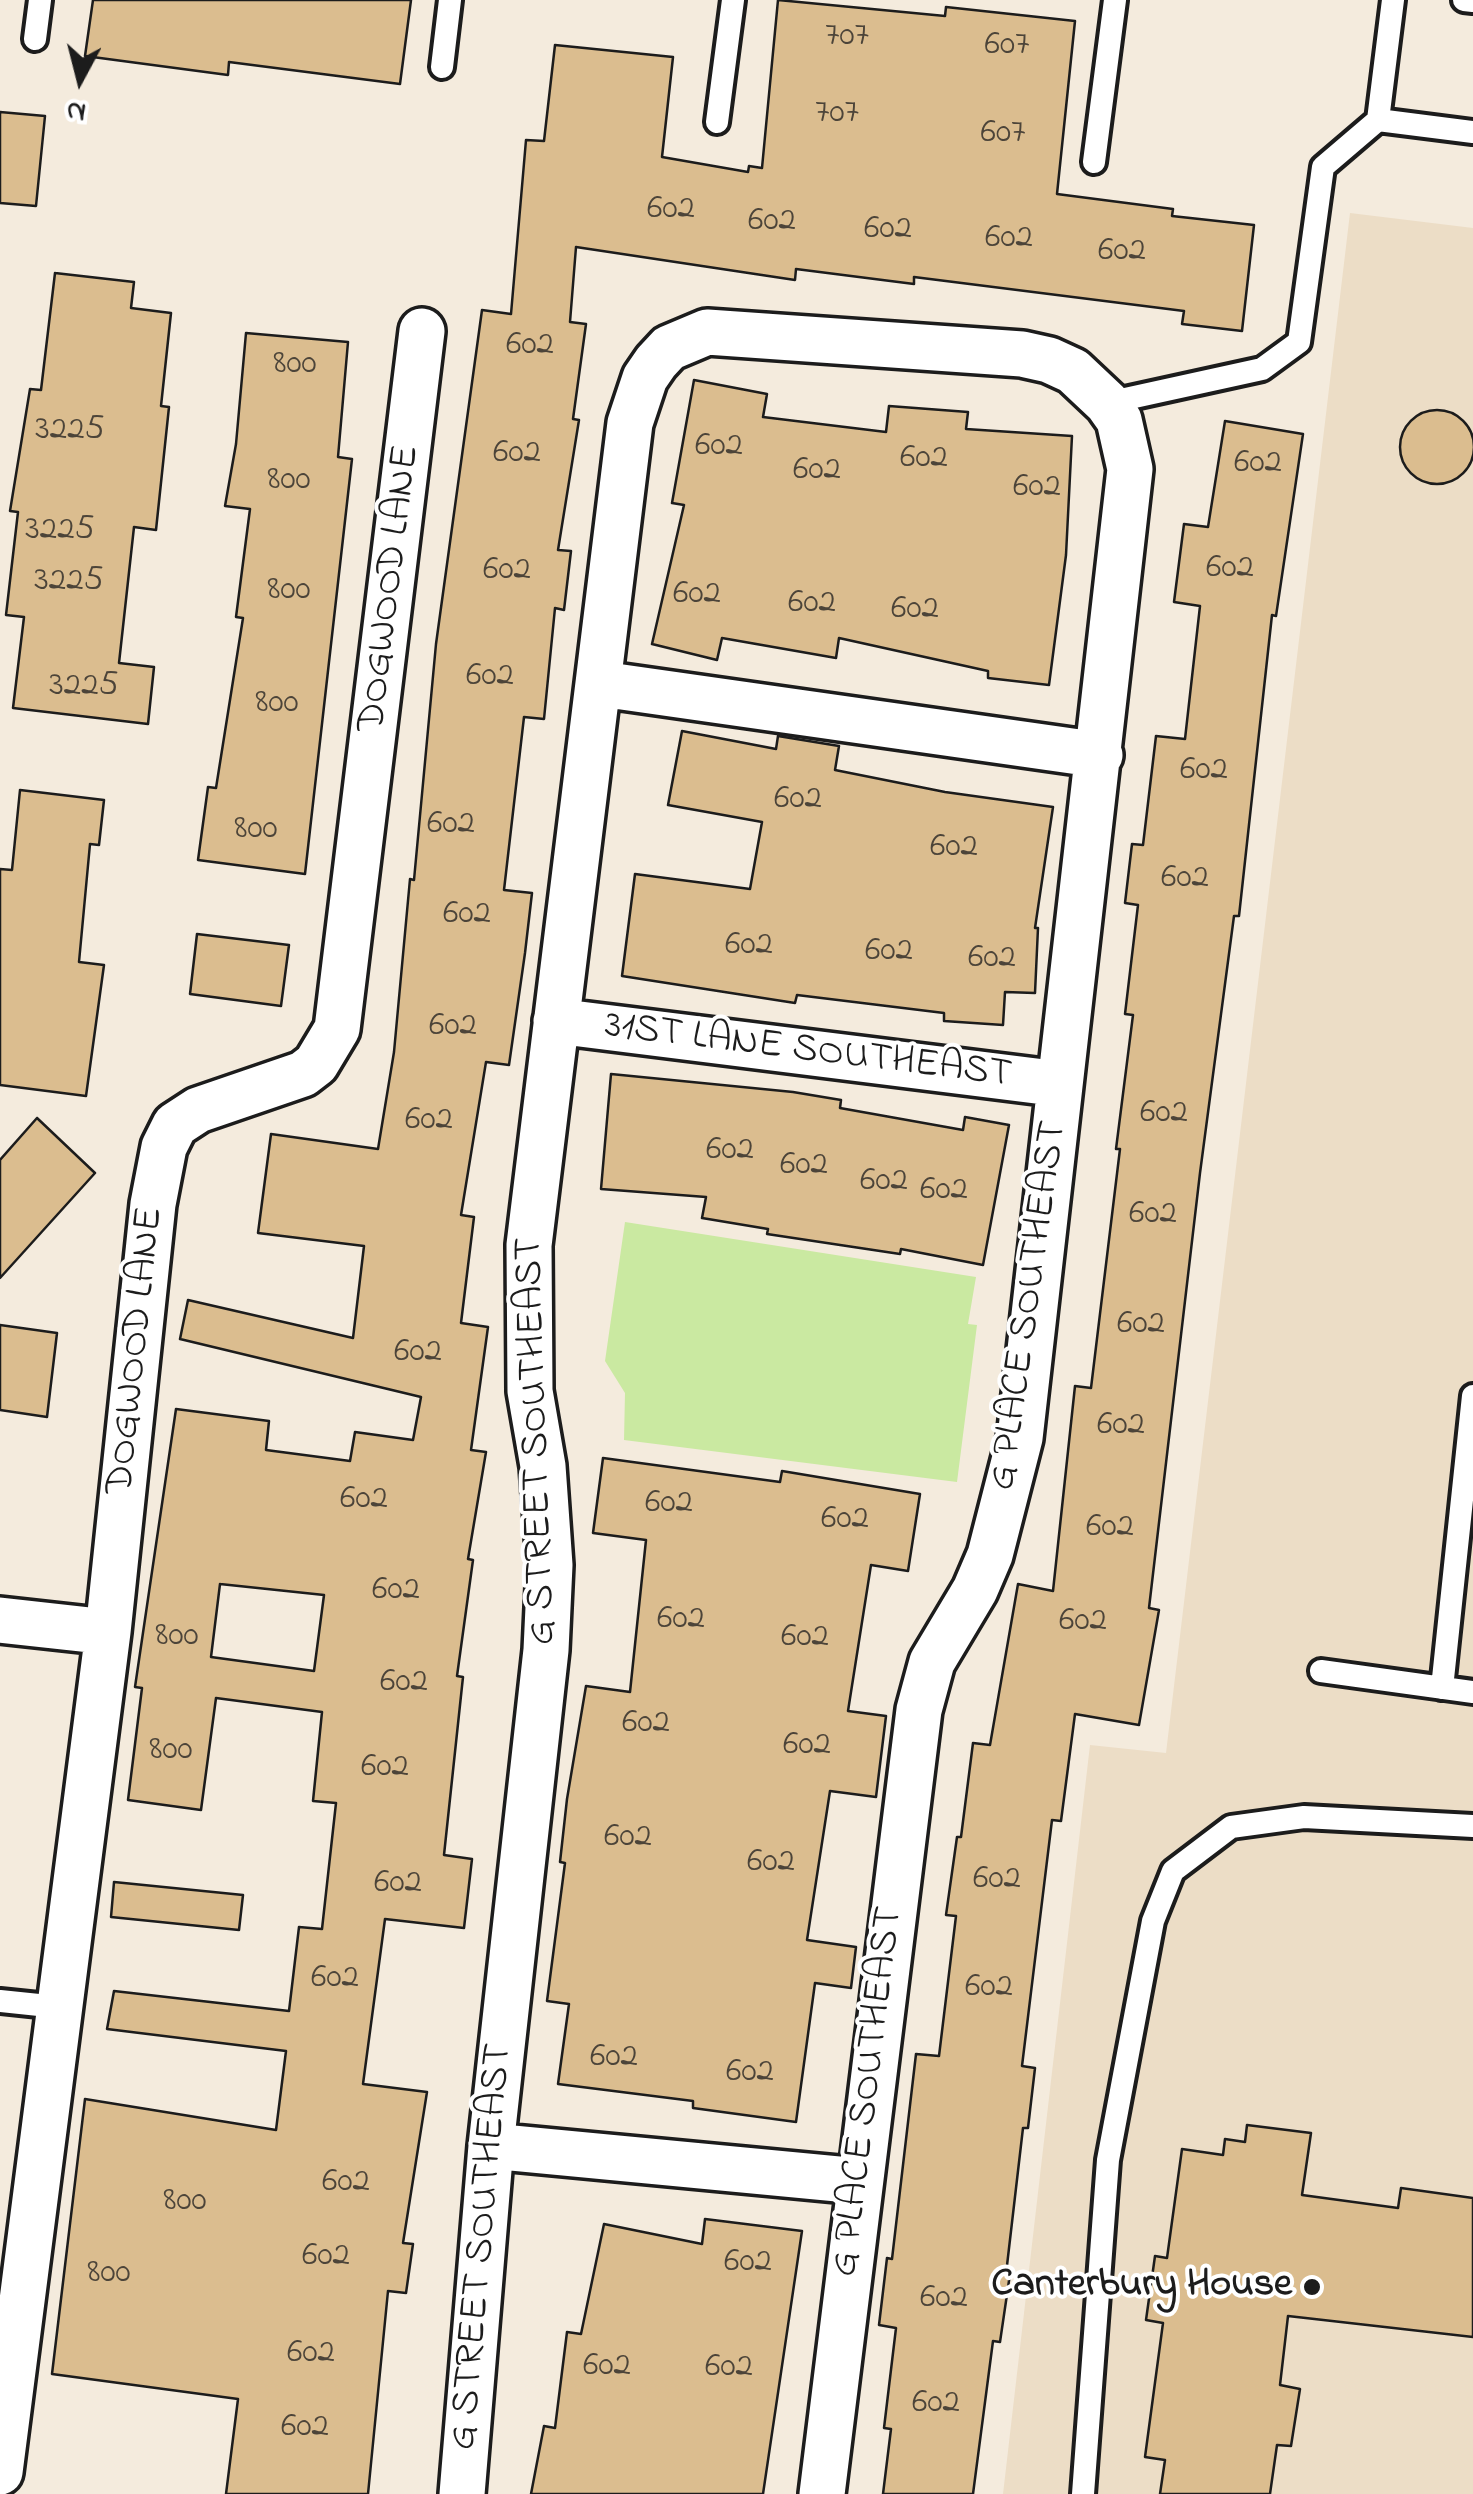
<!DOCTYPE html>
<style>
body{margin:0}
#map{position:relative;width:1473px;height:2494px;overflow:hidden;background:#f4ebdd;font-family:"Indie Flower",sans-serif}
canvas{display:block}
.north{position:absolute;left:30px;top:30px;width:100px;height:100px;-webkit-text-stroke:8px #fff;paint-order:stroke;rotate:187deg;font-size:28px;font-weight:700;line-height:40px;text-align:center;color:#1c1c1c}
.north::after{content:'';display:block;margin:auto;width:35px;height:45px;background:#1c1c1c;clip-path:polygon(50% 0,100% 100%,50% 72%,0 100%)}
</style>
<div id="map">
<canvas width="1473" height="2494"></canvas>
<div class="north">N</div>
</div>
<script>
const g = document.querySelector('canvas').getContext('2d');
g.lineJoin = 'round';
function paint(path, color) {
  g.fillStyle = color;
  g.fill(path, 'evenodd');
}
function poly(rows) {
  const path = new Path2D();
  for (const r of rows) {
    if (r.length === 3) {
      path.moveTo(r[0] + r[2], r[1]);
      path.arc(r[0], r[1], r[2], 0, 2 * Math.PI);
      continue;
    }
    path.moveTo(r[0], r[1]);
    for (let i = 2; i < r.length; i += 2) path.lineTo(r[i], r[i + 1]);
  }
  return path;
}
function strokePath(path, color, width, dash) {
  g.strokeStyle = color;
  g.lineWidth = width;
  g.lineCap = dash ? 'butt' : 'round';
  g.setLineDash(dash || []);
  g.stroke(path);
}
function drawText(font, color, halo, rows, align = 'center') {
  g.font = font + ' "Indie Flower",sans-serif';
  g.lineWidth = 8;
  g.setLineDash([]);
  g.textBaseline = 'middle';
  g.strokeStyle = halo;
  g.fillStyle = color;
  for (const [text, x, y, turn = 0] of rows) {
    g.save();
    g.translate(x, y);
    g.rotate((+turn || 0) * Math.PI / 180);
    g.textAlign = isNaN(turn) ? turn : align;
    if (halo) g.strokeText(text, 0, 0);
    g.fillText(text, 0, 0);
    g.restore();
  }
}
paint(poly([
 [1350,213,1473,228,1473,2494,1003,2494,1090,1745,1166,1753]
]), '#ecddc6');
paint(poly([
 [625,1222,976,1277,968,1324,977,1325,957,1482,624,1440,625,1393,605,1361]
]), '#cae9a1');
const building = poly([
 [93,0,411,0,400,84,229,62,228,75,85,56,93,0],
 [778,0,945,16,946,7,1075,21,1057,194,1173,209,1172,216,1254,225,1242,331,1182,324,1184,311,914,277,914,284,796,269,795,280,576,247,570,322,586,324,573,419,579,420,558,550,571,551,564,610,555,608,544,719,524,717,504,890,532,893,525,953,509,1065,486,1062,461,1215,474,1217,461,1323,488,1327,471,1450,486,1452,468,1559,473,1560,457,1676,463,1677,444,1855,472,1859,464,1928,385,1919,363,2084,427,2092,403,2243,413,2244,406,2293,388,2291,368,2494,226,2494,238,2399,52,2374,85,2099,276,2130,286,2051,107,2029,114,1991,289,2011,299,1927,322,1929,336,1803,313,1801,322,1712,216,1698,201,1810,128,1800,142,1688,135,1687,176,1409,269,1421,266,1450,350,1461,355,1432,413,1440,421,1397,180,1339,188,1300,353,1338,364,1246,258,1233,271,1134,378,1149,394,1052,410,879,414,880,436,644,482,310,511,314,526,140,544,141,555,45,673,57,662,157,748,172,749,166,762,168,778,0],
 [220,1584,324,1595,314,1671,211,1657,220,1584],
 [0,112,45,116,36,206,0,203,0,112],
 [55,273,134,282,131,308,171,313,161,406,169,407,156,530,134,527,119,663,154,667,148,724,13,708,24,617,6,615,18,512,10,511,30,389,41,390,55,273],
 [246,333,348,342,338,457,352,459,305,874,198,860,208,787,216,788,243,618,236,617,250,509,225,506,236,444,246,333],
 [694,380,767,394,763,417,886,432,889,406,968,412,966,429,1072,436,1066,555,1049,685,988,678,988,671,839,638,836,658,722,638,717,660,652,644,684,505,672,503,694,380],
 [1437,447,37],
 [1225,421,1303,434,1276,616,1272,615,1239,916,1234,916,1200,1173,1149,1608,1159,1610,1139,1725,1075,1714,1061,1821,1052,1820,1022,2066,1035,2068,1028,2128,1023,2128,1006,2274,1010,2274,1000,2342,993,2341,973,2494,883,2494,891,2429,884,2428,896,2328,879,2325,887,2258,892,2259,916,2054,939,2056,956,1916,946,1915,957,1837,961,1837,973,1743,990,1745,1018,1584,1053,1591,1075,1386,1091,1388,1120,1149,1116,1149,1133,1015,1125,1014,1138,905,1125,903,1132,844,1143,845,1156,736,1185,739,1200,606,1174,602,1184,524,1208,527,1225,421],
 [682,731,776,749,778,736,839,746,835,770,945,792,1053,807,1035,928,1038,928,1035,993,1005,992,1003,1025,944,1021,944,1013,797,995,795,1003,622,976,635,874,750,889,762,822,668,805,682,731],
 [20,790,104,800,99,845,90,844,79,962,104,965,86,1096,0,1085,0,869,12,870,20,790],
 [197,934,289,945,281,1006,190,994,197,934],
 [611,1074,793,1092,841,1100,840,1108,963,1130,965,1117,1009,1125,983,1265,901,1249,900,1254,767,1234,768,1229,702,1218,706,1197,601,1189,611,1074],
 [37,1118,95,1173,0,1278,0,1160,37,1118],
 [0,1325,57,1333,47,1417,0,1410,0,1325],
 [603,1458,780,1482,782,1471,920,1494,908,1571,871,1565,848,1711,886,1716,876,1797,830,1791,807,1940,856,1947,851,1988,815,1983,796,2122,693,2108,693,2101,558,2084,569,2004,547,2001,565,1863,560,1862,567,1799,586,1686,630,1692,646,1540,593,1533,603,1458],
 [114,1882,243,1895,239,1930,111,1917,114,1882],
 [1247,2125,1311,2133,1302,2195,1398,2208,1401,2188,1473,2198,1473,2337,1288,2316,1280,2385,1300,2389,1291,2446,1277,2445,1270,2494,1160,2494,1165,2460,1145,2457,1163,2323,1146,2320,1155,2256,1167,2258,1182,2149,1223,2155,1225,2139,1245,2142,1247,2125],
 [705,2219,802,2231,763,2494,531,2494,544,2426,555,2428,567,2332,581,2334,604,2224,702,2244,705,2219]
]);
paint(building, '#dbbd8f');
strokePath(building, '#1c1c1c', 2.5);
const lane = poly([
 [1464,0,1473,1],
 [35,39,40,0],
 [442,67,450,0],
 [1378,120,1473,132],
 [717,122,733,0],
 [1094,162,1115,0],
 [1107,403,1262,369,1299,342,1323,167,1378,120,1393,0],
 [1321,1671,1473,1692],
 [1442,1688,1473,1396],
 [0,2001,58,2007],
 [1083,2494,1108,2160,1153,1921,1173,1871,1231,1827,1304,1817,1473,1826]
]);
const street = poly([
 [601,684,1100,755],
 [556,1021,1060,1084],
 [0,1620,108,1632],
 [491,2146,859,2181],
 [0,2472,108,1632,153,1204,164,1147,175,1125,198,1110,303,1074,316,1064,337,1029,422,331],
 [462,2494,491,2146,546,1650,550,1565,543,1466,530,1391,529,1245,630,423,645,378,656,362,669,348,707,332,1022,354,1049,360,1073,371,1107,403,1119,420,1130,469,1020,1438,990,1555,975,1590,932,1662,919,1710,822,2494]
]);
strokePath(lane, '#1c1c1c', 30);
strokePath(street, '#1c1c1c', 52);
strokePath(lane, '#fff', 22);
strokePath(street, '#fff', 45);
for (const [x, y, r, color] of [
 [1312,2287,10,"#1c1c1c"]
]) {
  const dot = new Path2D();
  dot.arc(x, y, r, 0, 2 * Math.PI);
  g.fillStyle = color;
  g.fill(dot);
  strokePath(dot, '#fff', 4);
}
drawText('35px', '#4c4439', null, [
 ["707",847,38],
 ["607",1007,47],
 ["707",837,115],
 ["607",1003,135],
 ["602",671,211],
 ["602",772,223],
 ["602",888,231],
 ["602",1009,240],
 ["602",1122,253],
 ["602",530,347],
 ["800",295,366],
 ["3225",70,432],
 ["602",719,448],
 ["602",517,455],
 ["602",924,460],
 ["602",1258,465],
 ["602",817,472],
 ["800",289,482],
 ["602",1037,489],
 ["3225",60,532],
 ["602",1230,570],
 ["602",507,572],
 ["3225",69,583],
 ["800",289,592],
 ["602",697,596],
 ["602",812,605],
 ["602",915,611],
 ["602",490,678],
 ["3225",84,688],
 ["800",277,705],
 ["602",1204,772],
 ["602",798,801],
 ["602",451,826],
 ["800",256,831],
 ["602",954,849],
 ["602",1185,880],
 ["602",467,916],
 ["602",749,947],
 ["602",889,953],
 ["602",992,960],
 ["602",453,1028],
 ["602",1164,1115],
 ["602",429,1122],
 ["602",730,1152],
 ["602",804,1167],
 ["602",884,1183],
 ["602",944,1192],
 ["602",1153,1216],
 ["602",1141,1326],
 ["602",418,1354],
 ["602",1121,1427],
 ["602",364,1501],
 ["602",669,1505],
 ["602",845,1521],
 ["602",1110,1529],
 ["602",396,1592],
 ["602",681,1621],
 ["602",1083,1623],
 ["800",177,1638],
 ["602",805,1639],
 ["602",404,1684],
 ["602",646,1725],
 ["602",807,1747],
 ["800",171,1752],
 ["602",385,1769],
 ["602",628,1839],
 ["602",771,1864],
 ["602",997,1881],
 ["602",398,1885],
 ["602",335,1980],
 ["602",989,1989],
 ["602",614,2059],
 ["602",750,2074],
 ["602",346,2184],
 ["800",185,2203],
 ["602",326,2258],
 ["602",748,2264],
 ["800",109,2275],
 ["602",944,2300],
 ["602",311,2355],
 ["602",607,2368],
 ["602",729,2369],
 ["602",936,2405],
 ["602",305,2429]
]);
drawText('40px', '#1c1c1c', '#fff', [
 ["DOGWOOD LANE",392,589,-83],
 ["31ST LANE SOUTHEAST",808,1053,7],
 ["G PLACE SOUTHEAST",1031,1306,-82],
 ["DOGWOOD LANE",138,1351,-84],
 ["G STREET SOUTHEAST",539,1441,-92],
 ["G PLACE SOUTHEAST",870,2092,-83],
 ["G STREET SOUTHEAST",484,2247,-85]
]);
drawText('bold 40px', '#1c1c1c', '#fff', [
 ["Canterbury House",1292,2287]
], 'right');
</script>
